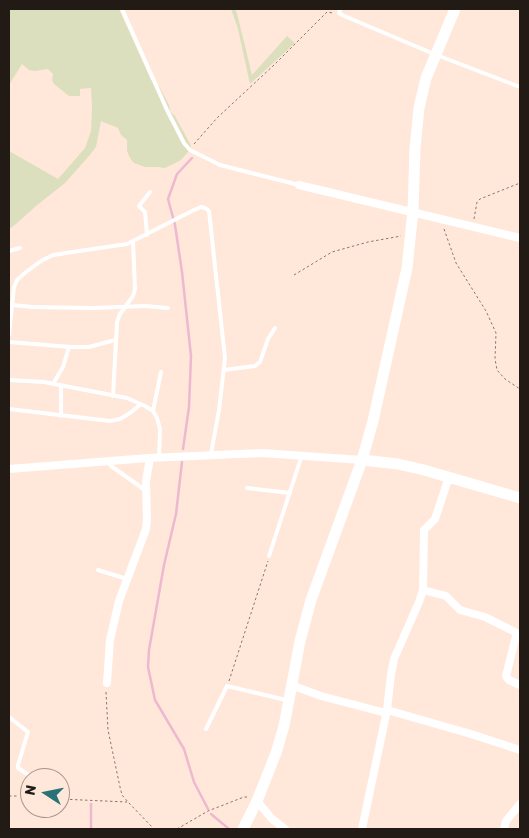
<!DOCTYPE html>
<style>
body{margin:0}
#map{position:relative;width:529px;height:838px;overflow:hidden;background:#ffe7da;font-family:Rubik,sans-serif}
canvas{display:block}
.frame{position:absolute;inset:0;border:10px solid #221a15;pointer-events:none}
.north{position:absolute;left:20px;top:768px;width:50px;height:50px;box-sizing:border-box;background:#ffe7da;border:1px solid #a7958b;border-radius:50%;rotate:281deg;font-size:14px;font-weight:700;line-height:20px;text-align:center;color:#221a15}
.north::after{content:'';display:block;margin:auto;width:18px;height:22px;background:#297378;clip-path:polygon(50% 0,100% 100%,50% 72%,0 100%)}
</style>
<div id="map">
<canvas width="529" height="838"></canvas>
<div class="frame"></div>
<div class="north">N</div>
</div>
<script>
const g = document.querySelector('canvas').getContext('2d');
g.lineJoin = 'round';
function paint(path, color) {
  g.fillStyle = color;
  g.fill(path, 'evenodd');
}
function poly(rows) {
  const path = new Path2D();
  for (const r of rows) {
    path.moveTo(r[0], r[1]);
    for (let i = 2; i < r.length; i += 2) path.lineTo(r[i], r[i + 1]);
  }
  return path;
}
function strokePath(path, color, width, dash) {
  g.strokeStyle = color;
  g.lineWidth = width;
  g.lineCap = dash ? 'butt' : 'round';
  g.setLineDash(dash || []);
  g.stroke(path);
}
paint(poly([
 [9,9,119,9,151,80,156,82,160,88,169,105,170,111,175,116,189,142,191,146,188,152,181,160,165,168,158,167,145,167,134,163,130,158,127,151,127,140,121,135,118,128,101,121,96,147,89,156,65,183,36,206,16,224,9,229,9,151,58,179,85,148,91,131,92,108,91,88,80,89,80,96,69,96,54,84,52,80,53,74,48,69,35,71,29,70,22,64,9,85],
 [231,9,235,9,237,13,252,75,287,36,295,43,250,84,238,29]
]), '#dcdfbd');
strokePath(poly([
 [183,449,189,407,191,356,182,272,175,225,168,199,177,174,192,158],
 [182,462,176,514,164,565,149,650,148,667,155,700,184,749,194,782,208,809],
 [211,814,229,829],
 [91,829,91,804]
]), '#edb9d0', 2.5);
strokePath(poly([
 [194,144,217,118,274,65,327,12,333,13],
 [474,219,477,202,480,199,520,183],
 [444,229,456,263,486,311,496,333,495,359,497,370,505,379,520,389],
 [294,275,332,252,368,242,401,236],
 [229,681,268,561],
 [106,692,108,730,120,787,122,795,128,802,154,829],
 [9,796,17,796],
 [60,799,127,802],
 [177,829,208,811,244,797,249,797]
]), '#86776e', 1, [2.5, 2.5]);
strokePath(poly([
 [122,9,167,110,184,143,190,150,220,165,299,185],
 [340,9,339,13,342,15,434,54,520,87],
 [147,235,145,212,139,206,150,192],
 [9,251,20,248],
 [12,305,33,307,93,308,145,306,168,308],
 [9,335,14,287,17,280,26,272,41,261,53,255,66,253,127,244,192,211,201,207,205,208,209,211,225,358,219,410,211,454],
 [9,342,71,347,89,347,115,340],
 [224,370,255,366,260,362,268,339,275,328],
 [9,380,44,382,127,398,145,406,153,411,157,418,160,429,159,458],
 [53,384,63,367,69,347],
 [113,396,117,322,120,314,133,296,135,289,133,241],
 [9,409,110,421,120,419,130,413,141,404],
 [153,411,161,372],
 [61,416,61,385],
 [108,462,111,466,145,490],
 [247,488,290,493],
 [269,556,302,455],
 [98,570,127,579],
 [9,717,28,732,18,765,18,768,33,778],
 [206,729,227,686,286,700],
 [24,797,30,787]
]), '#fff', 4);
strokePath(poly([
 [299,185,520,238],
 [9,469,148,458,262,453,362,460],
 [423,590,446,596,460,610,485,617,515,632,516,636,506,676,509,680,520,685],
 [107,683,110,640,119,601,146,529,147,520,146,481,150,458],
 [291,685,321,696,386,713],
 [387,710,471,734,520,750],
 [257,801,272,819,285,829],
 [362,829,387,710,391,674,394,659,419,602,423,590,424,530,435,519,449,477],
 [504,829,506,821,520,804]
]), '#fff', 8);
strokePath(poly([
 [362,460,398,464,424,470,520,498],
 [243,829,257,801,276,753,284,726,300,641,311,600,362,460,373,421,407,268,413,211,415,148,419,108,426,78,455,9]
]), '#fff', 11);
</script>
